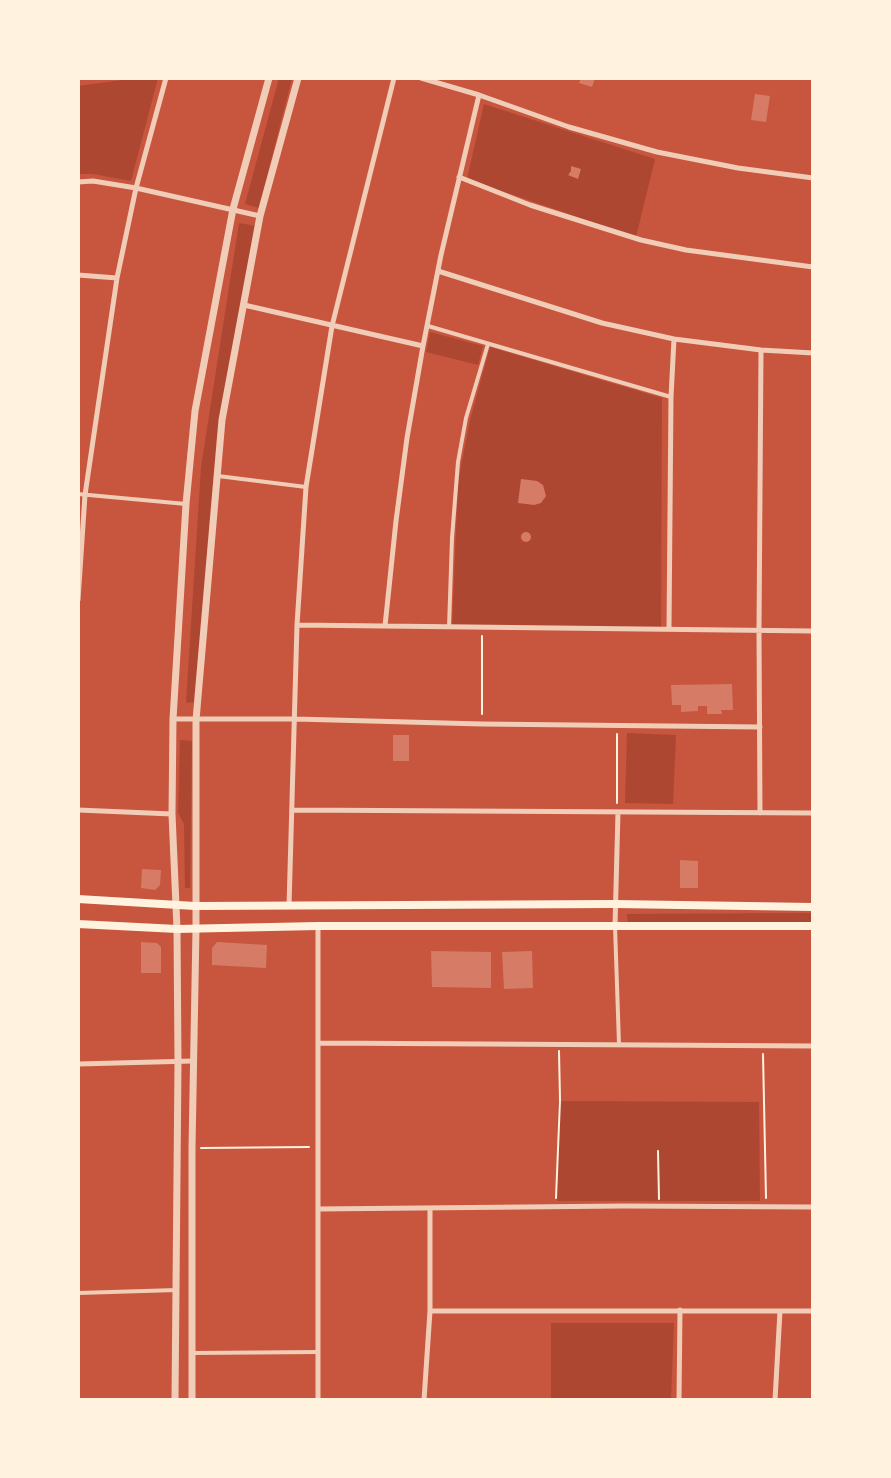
<!DOCTYPE html>
<style>
body{margin:0}
#map{position:relative;width:891px;height:1478px;overflow:hidden;background:#c8553d;font-family:"Exo 2",sans-serif}
canvas{display:block}
.frame{position:absolute;inset:0;border:80px solid #fff3e0;pointer-events:none}
</style>
<div id="map">
<canvas width="891" height="1478"></canvas>
<div class="frame"></div>
</div>
<script>
const g = document.querySelector('canvas').getContext('2d');
g.lineJoin = 'round';
function paint(path, color) {
  g.fillStyle = color;
  g.fill(path, 'evenodd');
}
function poly(rows) {
  const path = new Path2D();
  for (const r of rows) {
    if (r.length === 3) {
      path.moveTo(r[0] + r[2], r[1]);
      path.arc(r[0], r[1], r[2], 0, 2 * Math.PI);
      continue;
    }
    path.moveTo(r[0], r[1]);
    for (let i = 2; i < r.length; i += 2) path.lineTo(r[i], r[i + 1]);
  }
  return path;
}
function strokePath(path, color, width, dash) {
  g.strokeStyle = color;
  g.lineWidth = width;
  g.lineCap = dash ? 'butt' : 'round';
  g.setLineDash(dash || []);
  g.stroke(path);
}
paint(poly([
 [137,78,158,78,131,181,93,174,78,174,78,86],
 [279,78,292,78,259,208,245,204],
 [484,104,655,159,636,237,467,179],
 [239,223,256,226,217,436,194,702,186,703,201,467],
 [430,332,483,346,478,365,426,352],
 [490,347,662,398,661,630,452,627,458,482,470,420],
 [627,733,676,735,673,804,625,803],
 [180,740,192,741,190,888,185,888,184,824,178,813],
 [813,913,813,925,628,925,627,914],
 [558,1101,759,1102,760,1201,557,1201],
 [551,1323,674,1323,671,1400,551,1400]
]), '#ae4732');
paint(poly([
 [581,78,595,78,592,87,579,83],
 [755,94,770,96,766,122,751,120],
 [571,166,581,169,578,179,568,175,571,171],
 [521,479,537,481,543,485,546,496,541,503,534,505,518,503],
 [526,537,5],
 [732,684,733,710,721,710,722,714,707,714,707,706,698,706,698,711,681,712,681,705,672,705,671,685],
 [393,735,409,735,409,761,393,761],
 [680,860,698,861,698,888,680,888],
 [142,869,161,870,160,885,155,890,141,888],
 [141,942,157,943,161,947,161,973,141,973],
 [217,942,267,945,266,968,212,965,212,948],
 [431,951,491,952,491,988,432,987],
 [532,951,533,988,504,989,502,952]
]), '#d67c66');
strokePath(poly([
 [482,636,482,714],
 [617,803,617,734],
 [763,1054,766,1198],
 [201,1148,309,1147],
 [658,1151,659,1199],
 [556,1198,560,1100,559,1051]
]), '#fff3e0', 2);
strokePath(poly([
 [428,326,671,397],
 [218,476,306,487],
 [78,494,186,504],
 [449,627,452,538,458,462,466,418,488,344],
 [615,926,619,1044],
 [78,1293,177,1290],
 [193,1353,318,1352]
]), '#f1ccb7', 4);
strokePath(poly([
 [421,78,479,95,569,127,657,152,738,168,813,178],
 [459,177,530,205,641,240,686,250,813,267],
 [78,182,93,181,136,188,260,216],
 [438,271,602,323,674,339,761,350,813,353],
 [78,275,117,278],
 [244,305,423,346],
 [78,600,85,495,117,278,136,188,166,78],
 [297,625,813,631],
 [385,626,396,521,407,438,423,346,441,255,479,95],
 [669,629,671,397,674,339],
 [173,719,295,719,482,724,760,727],
 [78,810,172,814],
 [292,810,813,813],
 [760,813,759,630,761,350],
 [289,906,297,625,306,487,332,326,394,78],
 [615,926,618,812],
 [318,1043,813,1046],
 [78,1064,193,1061],
 [318,1209,624,1206,813,1207],
 [430,1311,813,1311],
 [318,1400,318,926],
 [424,1400,430,1311,430,1209],
 [679,1400,680,1310],
 [775,1400,780,1311]
]), '#f1ccb7', 5);
strokePath(poly([
 [175,1400,178,1062,177,929,172,814,173,719,186,504,195,411,233,209,269,78],
 [192,1400,192,1148,196,929,196,720,222,420,260,216,298,78]
]), '#f1ccb7', 7);
strokePath(poly([
 [78,899,195,906,615,904,813,907],
 [78,924,177,929,318,926,813,926]
]), '#fff3e0', 8);
</script>
